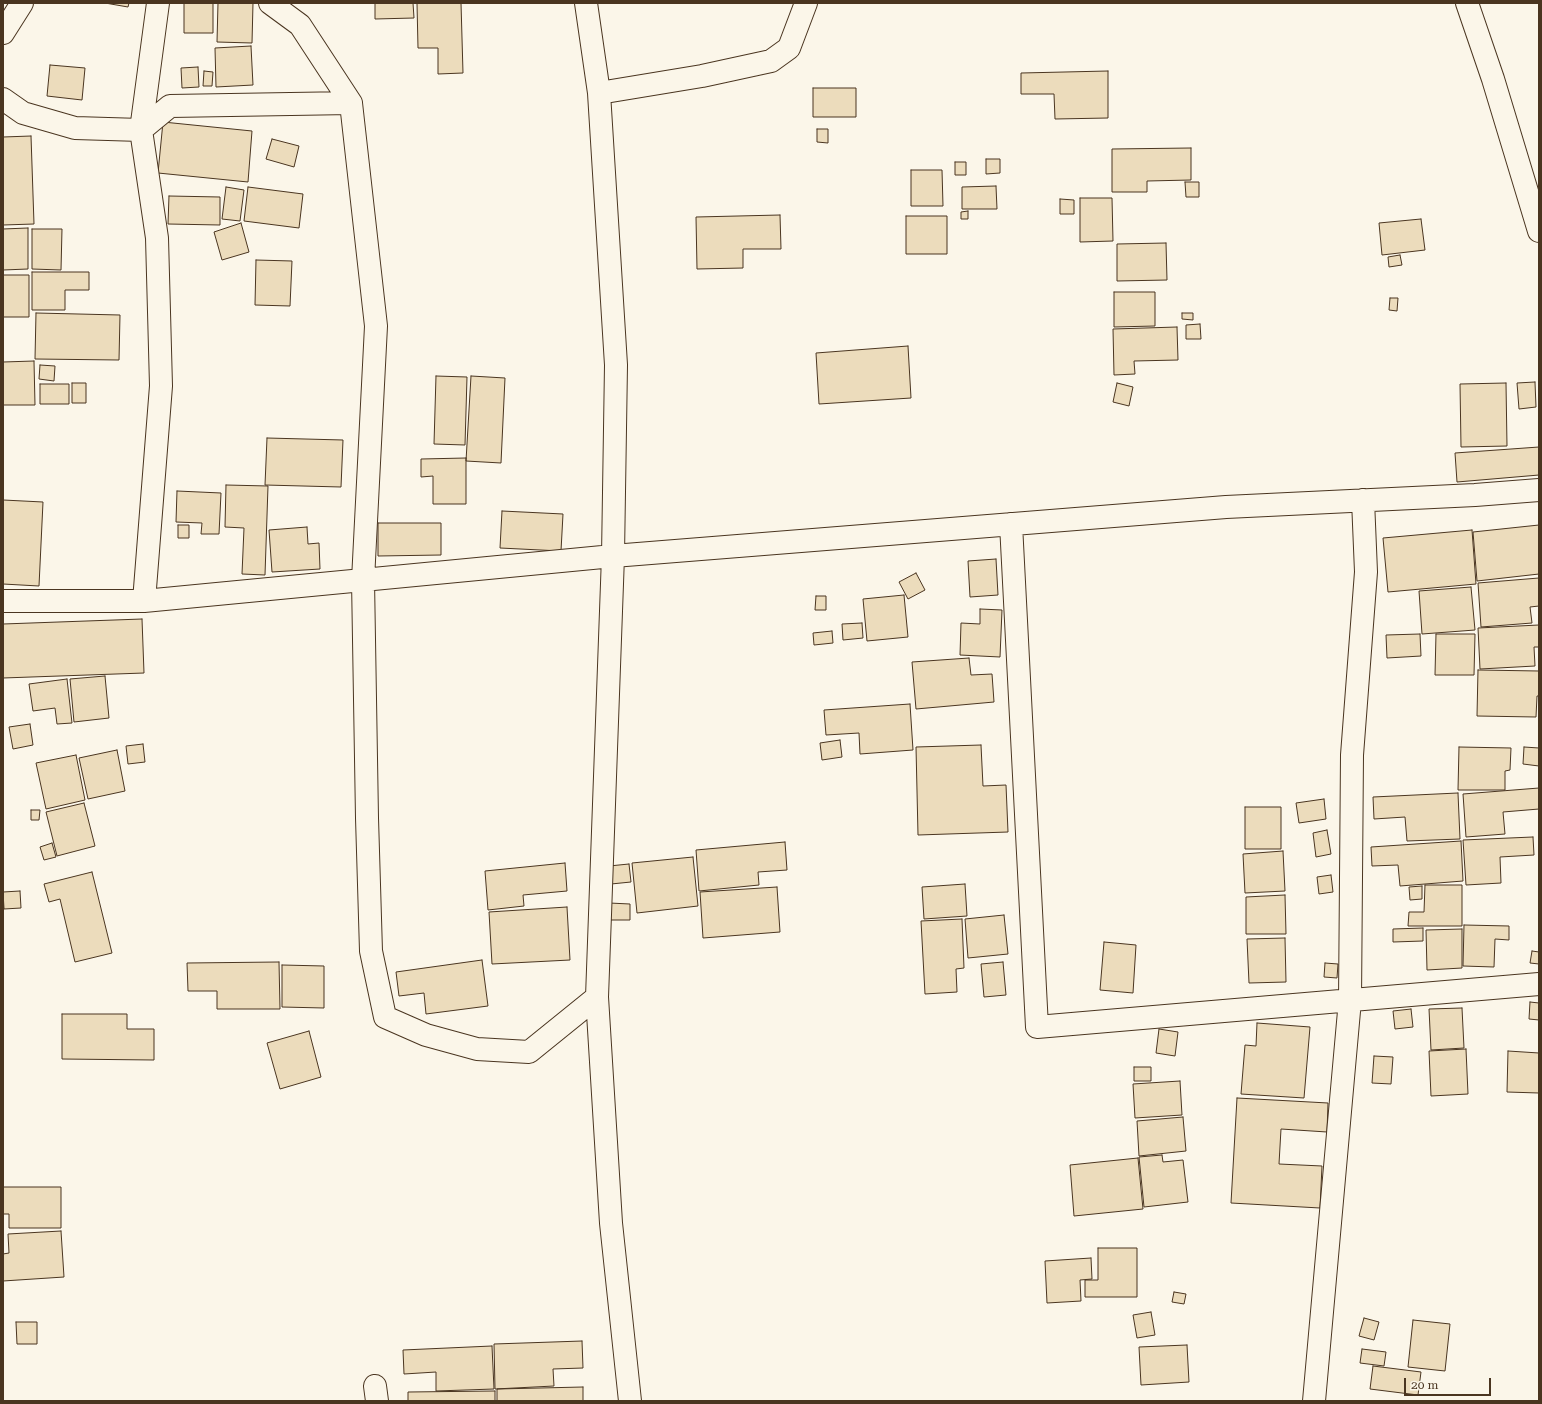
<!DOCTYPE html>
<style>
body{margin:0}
#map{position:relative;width:1542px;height:1404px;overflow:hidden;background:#fbf6e9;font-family:"Roboto Serif",serif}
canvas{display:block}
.frame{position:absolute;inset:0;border:4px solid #4a3520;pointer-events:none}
.scale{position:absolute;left:1404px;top:1378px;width:87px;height:18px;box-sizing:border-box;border:2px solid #4a3520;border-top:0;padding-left:5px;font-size:12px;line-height:14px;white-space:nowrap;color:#4a3520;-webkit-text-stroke:3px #fbf6e9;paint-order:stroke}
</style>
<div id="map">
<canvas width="1542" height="1404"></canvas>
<div class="frame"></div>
<div class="scale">20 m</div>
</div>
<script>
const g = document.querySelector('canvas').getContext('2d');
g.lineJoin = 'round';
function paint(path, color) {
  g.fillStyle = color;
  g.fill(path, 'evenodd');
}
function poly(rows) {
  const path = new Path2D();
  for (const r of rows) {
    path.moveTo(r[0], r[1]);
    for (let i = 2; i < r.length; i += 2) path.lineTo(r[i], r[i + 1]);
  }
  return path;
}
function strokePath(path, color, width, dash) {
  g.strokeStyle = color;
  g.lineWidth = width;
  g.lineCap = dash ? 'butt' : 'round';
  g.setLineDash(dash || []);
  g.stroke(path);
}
const building = poly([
 [105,3,129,3,128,7,105,3],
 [184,3,213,3,213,33,184,33,184,3],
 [218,3,253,3,252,43,217,42,218,3],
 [375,3,413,3,414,18,375,19,375,3],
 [417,3,461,3,463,73,438,74,438,48,418,48,417,3],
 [251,46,253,85,216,87,215,48,251,46],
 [50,65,85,68,82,100,47,96,50,65],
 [198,67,199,87,182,88,181,68,198,67],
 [204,71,213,72,212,86,203,86,204,71],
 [1108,71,1108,118,1055,119,1054,94,1021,94,1021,73,1108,71],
 [813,88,856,88,856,117,813,117,813,88],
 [163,122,252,131,248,182,158,173,163,122],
 [817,129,828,129,828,143,817,142,817,129],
 [31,136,34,224,3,225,3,137,31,136],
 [272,139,299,146,294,167,266,159,272,139],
 [1191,148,1191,180,1147,181,1147,192,1112,192,1112,149,1191,148],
 [986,159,1000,159,1000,173,986,174,986,159],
 [955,162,966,162,966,175,955,175,955,162],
 [911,170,942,170,943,206,911,206,911,170],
 [1185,182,1199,182,1199,197,1186,197,1185,182],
 [996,186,997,209,962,209,962,187,996,186],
 [226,187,244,190,240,221,222,219,226,187],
 [248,187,303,194,299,228,244,221,248,187],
 [169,196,220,197,220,225,168,224,169,196],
 [1080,198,1112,198,1113,241,1080,242,1080,198],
 [1060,199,1074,200,1074,214,1060,214,1060,199],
 [968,211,968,219,961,219,961,212,968,211],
 [780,215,781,249,743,249,743,268,697,269,696,217,780,215],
 [906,216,947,216,947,254,906,254,906,216],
 [1421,219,1425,250,1382,255,1379,223,1421,219],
 [241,223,249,252,222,260,214,232,241,223],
 [28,228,28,269,3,270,3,229,28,228],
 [32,229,62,229,61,270,32,269,32,229],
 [1166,243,1167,280,1117,281,1117,244,1166,243],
 [1400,255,1402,265,1389,267,1388,257,1400,255],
 [256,260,292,261,290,306,255,305,256,260],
 [32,272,89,272,89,290,65,290,65,310,32,310,32,272],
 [3,275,29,275,29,317,3,317,3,275],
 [1114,292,1155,292,1155,326,1114,327,1114,292],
 [1390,298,1398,298,1397,311,1389,310,1390,298],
 [36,313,120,315,119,360,35,359,36,313],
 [1182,313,1193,313,1193,320,1182,319,1182,313],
 [1200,324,1201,339,1186,339,1186,325,1200,324],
 [1177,327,1178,360,1134,361,1135,374,1114,375,1113,329,1177,327],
 [908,346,911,398,819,404,816,353,908,346],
 [34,361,35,405,3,405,3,362,34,361],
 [40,365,55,366,54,381,39,379,40,365],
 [436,376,467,377,465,445,434,444,436,376],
 [471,376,505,378,501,463,466,461,471,376],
 [1535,382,1536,407,1519,409,1517,383,1535,382],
 [72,383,86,383,86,403,72,403,72,383],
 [1117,383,1133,387,1129,406,1113,402,1117,383],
 [1506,383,1507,446,1461,447,1460,384,1506,383],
 [40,384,69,384,69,404,40,404,40,384],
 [267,438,343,440,341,487,265,485,267,438],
 [1539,447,1539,475,1457,482,1455,453,1539,447],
 [466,458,466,504,433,504,433,476,421,477,421,459,466,458],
 [226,485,268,486,265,575,242,574,244,528,225,527,226,485],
 [177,491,221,493,219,534,201,534,202,523,176,522,177,491],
 [3,500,43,502,39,586,3,584,3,500],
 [502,511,563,514,561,551,500,548,502,511],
 [378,523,441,523,441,555,378,556,378,523],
 [178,525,189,525,189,538,178,538,178,525],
 [1539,525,1539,574,1477,581,1473,532,1539,525],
 [307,527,308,544,319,543,320,569,272,572,269,530,307,527],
 [1472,530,1476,584,1388,592,1383,538,1472,530],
 [996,559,998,595,970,597,968,561,996,559],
 [916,573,925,590,908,599,899,582,916,573],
 [1539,578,1539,606,1530,607,1532,623,1481,627,1478,583,1539,578],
 [1471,587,1475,630,1422,634,1419,591,1471,587],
 [904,595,908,637,867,641,863,599,904,595],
 [816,596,826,596,826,610,815,610,816,596],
 [980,609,1002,610,1000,657,960,655,961,623,980,624,980,609],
 [142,619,144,673,3,678,3,624,142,619],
 [862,623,863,638,843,640,842,624,862,623],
 [1539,625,1539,647,1534,647,1535,666,1480,669,1478,628,1539,625],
 [832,631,833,643,814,645,813,633,832,631],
 [1420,634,1421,656,1387,658,1386,635,1420,634],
 [1436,634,1475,634,1474,675,1435,675,1436,634],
 [969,658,971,675,992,674,994,702,916,709,912,662,969,658],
 [1478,670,1539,671,1539,696,1537,696,1536,717,1477,716,1478,670],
 [105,676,109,718,74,722,70,679,105,676],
 [67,679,72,723,57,724,55,708,33,711,29,684,67,679],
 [910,704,913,750,860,754,859,733,826,735,824,710,910,704],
 [30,724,33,745,13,749,9,727,30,724],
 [840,740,842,757,822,760,820,743,840,740],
 [143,744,145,762,128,764,126,746,143,744],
 [981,745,983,786,1006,785,1008,832,918,835,916,747,981,745],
 [1459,747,1511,748,1510,770,1505,771,1505,790,1458,790,1459,747],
 [1524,747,1539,748,1539,766,1523,764,1524,747],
 [117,750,125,791,88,799,79,758,117,750],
 [76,755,85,800,46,809,36,763,76,755],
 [1539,788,1539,809,1503,812,1505,834,1466,837,1463,794,1539,788],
 [1458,793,1460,839,1407,841,1405,817,1374,819,1373,797,1458,793],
 [1324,799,1326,819,1299,823,1296,803,1324,799],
 [84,803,95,846,57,856,46,812,84,803],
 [1245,807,1281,807,1281,849,1245,849,1245,807],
 [31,810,40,810,39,820,31,820,31,810],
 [1327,830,1331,854,1316,857,1313,833,1327,830],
 [1533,837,1534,855,1500,857,1501,883,1466,885,1463,840,1533,837],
 [1461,841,1463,881,1400,886,1398,865,1372,866,1371,847,1461,841],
 [785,842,787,870,758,872,759,885,699,891,696,850,785,842],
 [52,843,56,857,44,860,40,847,52,843],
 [1283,851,1285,891,1245,893,1243,854,1283,851],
 [693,857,698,906,637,913,632,863,693,857],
 [565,863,567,891,523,895,524,906,488,910,485,871,565,863],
 [629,864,631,882,611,884,609,866,629,864],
 [92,872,112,953,75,962,60,899,49,902,44,884,92,872],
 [1331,875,1333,892,1319,894,1317,877,1331,875],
 [965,884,967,916,924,919,922,887,965,884],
 [1425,885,1462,885,1462,926,1408,926,1409,912,1424,912,1425,885],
 [1422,886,1422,899,1410,900,1409,887,1422,886],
 [777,887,780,932,703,938,700,892,777,887],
 [20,891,21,908,4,909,3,892,20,891],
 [1285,895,1286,934,1246,934,1246,897,1285,895],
 [609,903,630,904,630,920,608,920,609,903],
 [567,907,570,960,492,964,489,912,567,907],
 [1004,915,1008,954,968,958,965,919,1004,915],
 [962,919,964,968,956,969,957,992,925,994,921,921,962,919],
 [1464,925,1509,926,1509,940,1495,939,1494,967,1463,966,1464,925],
 [1423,928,1423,941,1393,942,1393,929,1423,928],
 [1462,929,1462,968,1427,970,1426,930,1462,929],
 [1285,938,1286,982,1249,983,1247,939,1285,938],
 [1104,942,1136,945,1133,993,1100,990,1104,942],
 [1532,951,1539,952,1539,964,1530,963,1532,951],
 [482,960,488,1006,426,1014,424,993,399,996,396,972,482,960],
 [279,962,280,1009,217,1009,217,991,188,991,187,963,279,962],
 [1003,962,1006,995,984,997,981,964,1003,962],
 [1325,963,1338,964,1337,978,1324,977,1325,963],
 [282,965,324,966,324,1008,282,1007,282,965],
 [1530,1002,1539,1003,1539,1020,1529,1019,1530,1002],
 [1462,1008,1464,1048,1431,1050,1429,1009,1462,1008],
 [1411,1009,1413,1027,1395,1029,1393,1011,1411,1009],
 [62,1014,127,1014,127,1029,154,1029,154,1060,62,1059,62,1014],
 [1257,1023,1310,1027,1304,1098,1241,1094,1245,1045,1256,1046,1257,1023],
 [1159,1029,1178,1032,1175,1056,1156,1053,1159,1029],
 [309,1031,321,1077,280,1089,267,1043,309,1031],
 [1466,1049,1468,1094,1431,1096,1429,1051,1466,1049],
 [1508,1051,1539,1053,1539,1093,1507,1092,1508,1051],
 [1374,1056,1393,1057,1391,1084,1372,1083,1374,1056],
 [1134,1067,1151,1067,1151,1081,1134,1081,1134,1067],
 [1180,1081,1182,1115,1135,1118,1133,1084,1180,1081],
 [1237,1098,1328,1103,1327,1132,1281,1129,1279,1164,1322,1166,1320,1208,1231,1203,1237,1098],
 [1183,1117,1186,1151,1139,1156,1137,1121,1183,1117],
 [1162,1155,1163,1162,1183,1160,1188,1202,1144,1207,1139,1157,1162,1155],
 [1138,1158,1143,1209,1074,1216,1070,1165,1138,1158],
 [3,1187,61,1187,61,1228,9,1228,9,1214,3,1214,3,1187],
 [61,1231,64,1277,3,1281,3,1254,9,1253,8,1234,61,1231],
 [1098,1248,1137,1248,1137,1297,1085,1297,1085,1280,1098,1280,1098,1248],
 [1091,1258,1092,1279,1080,1280,1081,1301,1047,1303,1045,1261,1091,1258],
 [1174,1292,1186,1294,1184,1304,1172,1302,1174,1292],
 [1151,1312,1155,1335,1137,1338,1133,1315,1151,1312],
 [1364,1318,1379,1322,1374,1340,1359,1336,1364,1318],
 [1413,1320,1450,1324,1445,1371,1408,1367,1413,1320],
 [16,1322,37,1322,37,1344,17,1344,16,1322],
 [582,1341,583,1368,553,1369,554,1386,495,1389,494,1344,582,1341],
 [1187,1345,1189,1382,1141,1385,1139,1347,1187,1345],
 [492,1346,494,1389,436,1391,436,1372,404,1374,403,1350,492,1346],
 [1362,1349,1386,1352,1384,1366,1360,1363,1362,1349],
 [1373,1366,1421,1372,1418,1395,1370,1389,1373,1366],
 [583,1387,583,1401,497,1401,497,1389,583,1387],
 [495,1391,495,1401,408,1401,408,1392,495,1391]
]);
paint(building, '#ecdcbc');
strokePath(building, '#4a3520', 1);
const street = poly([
 [270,3,300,25,351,103,376,326,363,580,367,818,371,951,385,1017,426,1035,477,1049,529,1052,597,997,613,556,616,365,599,93,586,3],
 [1467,3,1493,79,1539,231],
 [3,33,22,3],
 [599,93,702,76,771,61,789,48,806,3],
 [3,99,23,113,75,128,141,130,170,106,351,103],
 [1011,524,1037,1027,1539,984],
 [3,601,144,601,613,556,1226,507,1475,495,1539,490],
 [144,601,161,386,157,238,141,130,158,3],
 [597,997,611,1223,630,1401],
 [375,1386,377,1401],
 [1314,1401,1350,1000,1352,755,1366,572,1363,500]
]);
strokePath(street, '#4a3520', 24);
strokePath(street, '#fbf6e9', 22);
</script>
